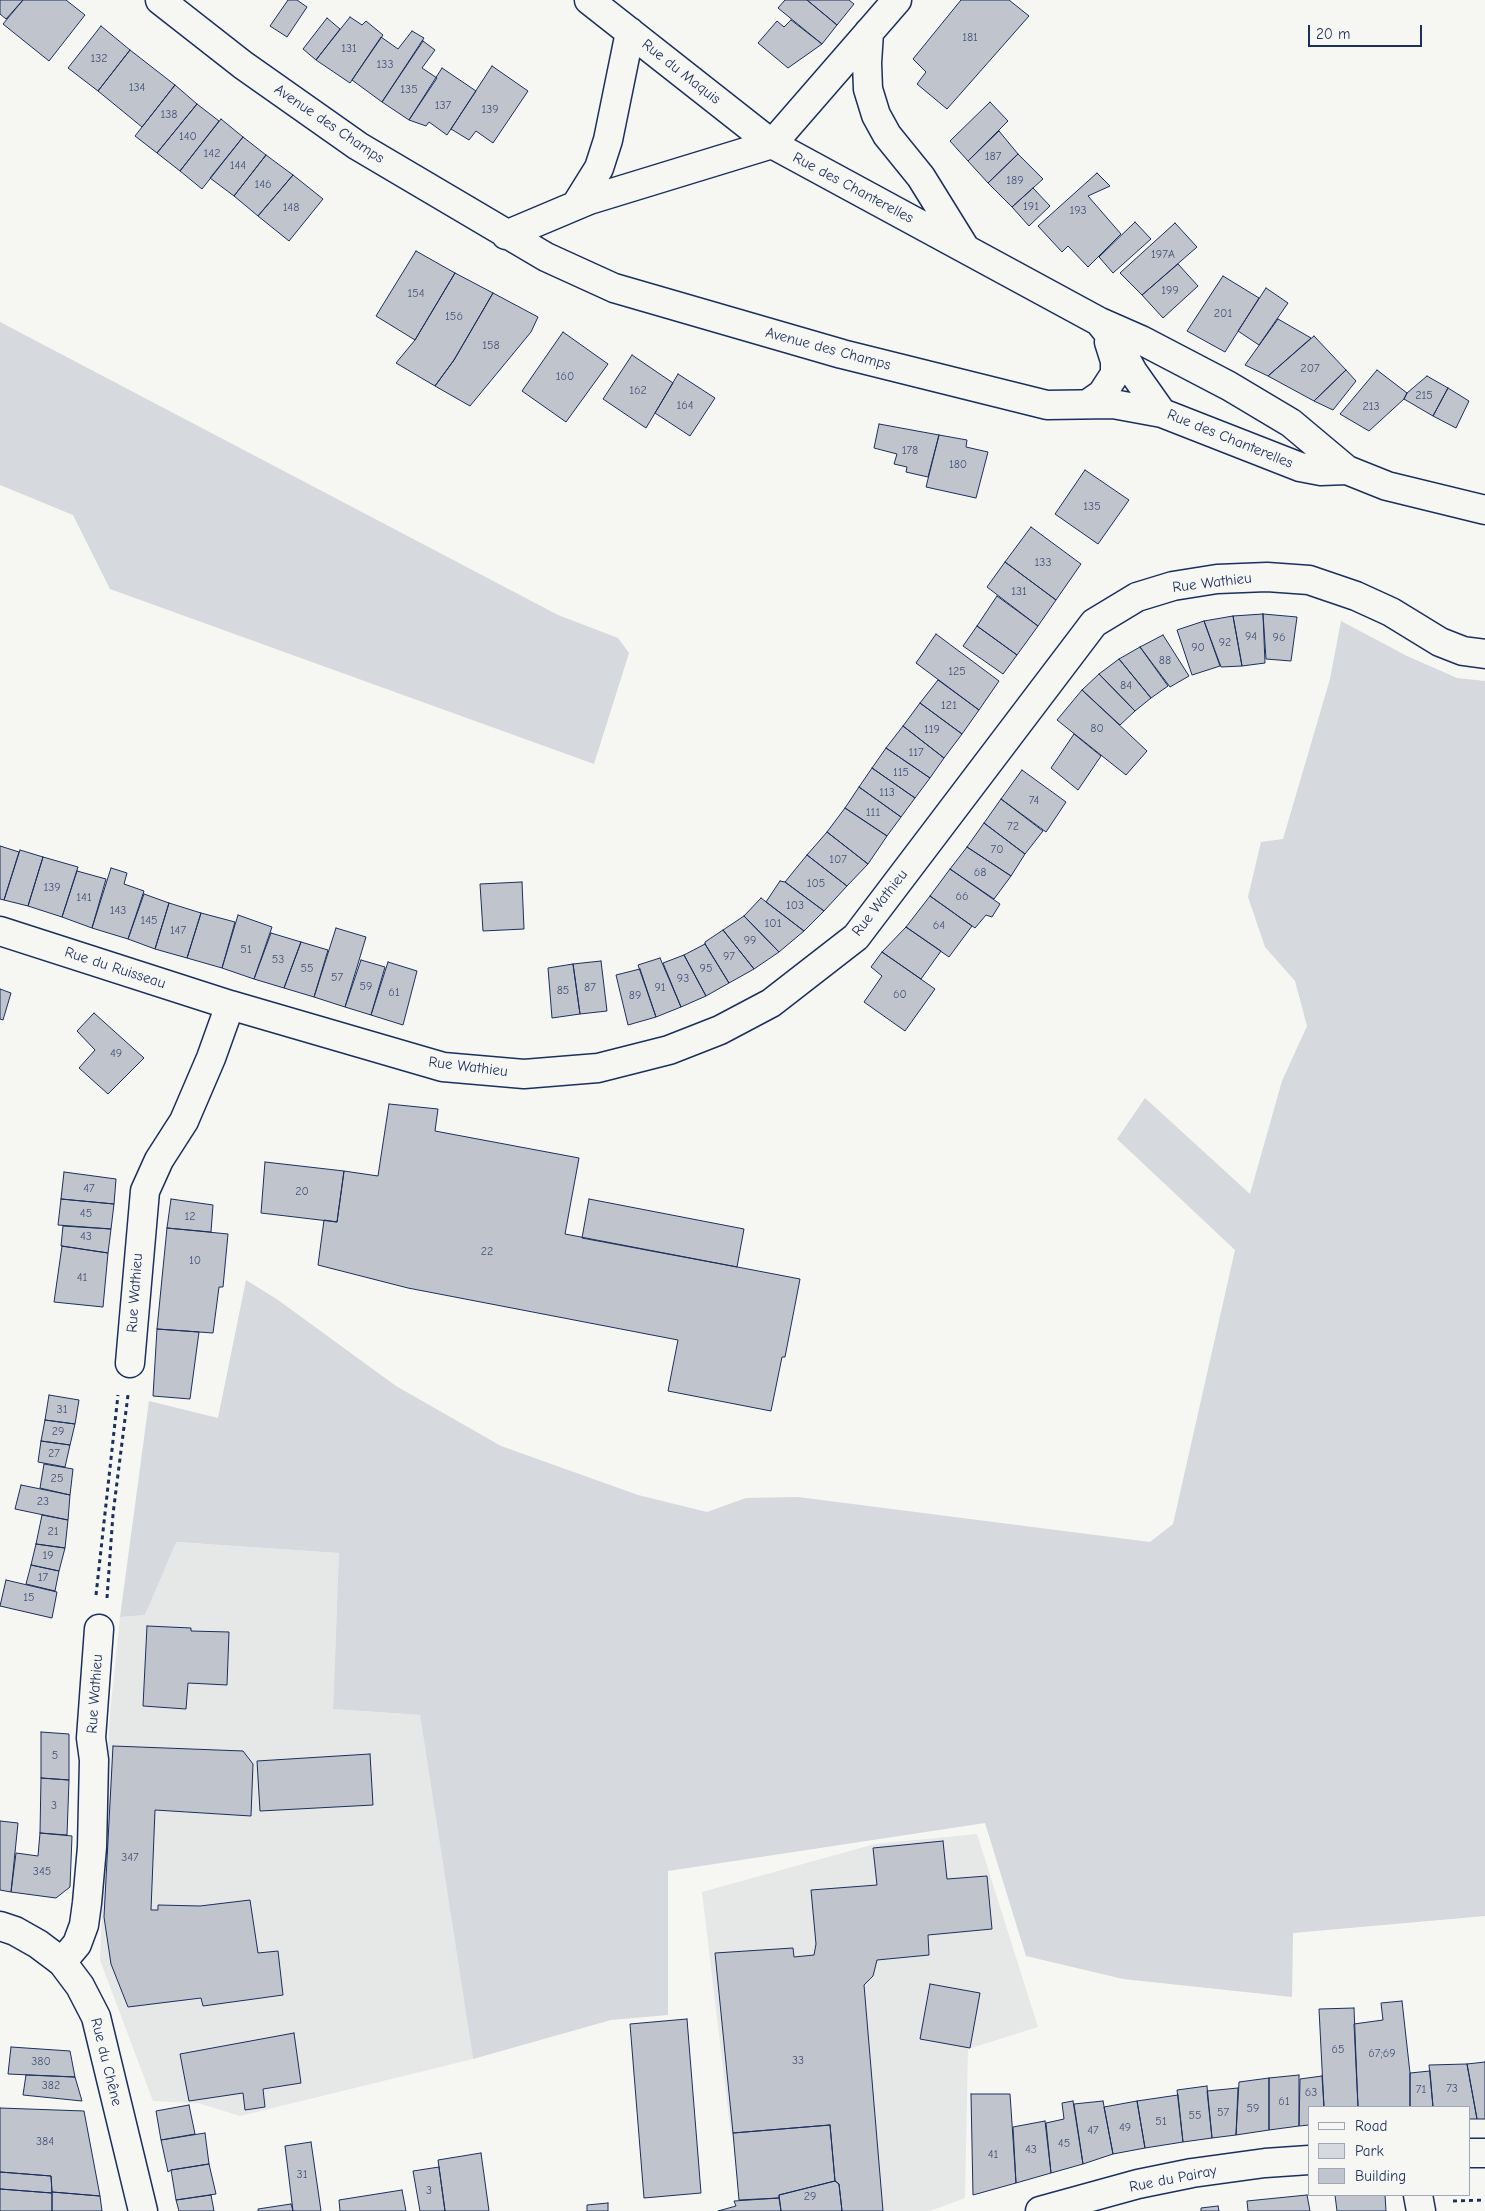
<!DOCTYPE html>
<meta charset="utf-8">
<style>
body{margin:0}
#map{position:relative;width:1485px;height:2211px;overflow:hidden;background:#f6f6f2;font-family:"Comic Neue",sans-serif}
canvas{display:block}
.legend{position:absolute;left:1308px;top:2106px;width:162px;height:90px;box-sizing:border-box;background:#f6f6f2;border:1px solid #9ea6b7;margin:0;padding:6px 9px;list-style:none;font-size:15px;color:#1b2f5e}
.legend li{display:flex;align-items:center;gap:10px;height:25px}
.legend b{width:25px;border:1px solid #9ea6b7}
.scale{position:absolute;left:1308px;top:25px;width:114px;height:22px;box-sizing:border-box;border:2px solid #1b2f5e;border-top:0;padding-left:6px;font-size:15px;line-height:18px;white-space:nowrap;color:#1b2f5e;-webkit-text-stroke:4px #f6f6f2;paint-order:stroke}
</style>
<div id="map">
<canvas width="1485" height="2211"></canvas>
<ul class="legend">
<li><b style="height:6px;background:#f6f6f2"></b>Road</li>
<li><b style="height:14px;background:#d6d9dd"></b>Park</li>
<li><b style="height:14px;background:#c0c4cd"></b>Building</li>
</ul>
<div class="scale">20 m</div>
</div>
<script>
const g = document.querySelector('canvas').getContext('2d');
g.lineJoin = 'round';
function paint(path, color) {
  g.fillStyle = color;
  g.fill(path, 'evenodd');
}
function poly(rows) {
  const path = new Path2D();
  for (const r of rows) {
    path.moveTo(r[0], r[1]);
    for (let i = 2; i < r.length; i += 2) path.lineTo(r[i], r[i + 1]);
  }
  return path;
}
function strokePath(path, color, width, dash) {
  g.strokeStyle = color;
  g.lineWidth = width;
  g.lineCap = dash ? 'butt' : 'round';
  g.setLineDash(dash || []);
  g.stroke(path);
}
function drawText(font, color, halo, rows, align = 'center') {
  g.font = font + ' "Comic Neue",sans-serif';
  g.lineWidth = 4;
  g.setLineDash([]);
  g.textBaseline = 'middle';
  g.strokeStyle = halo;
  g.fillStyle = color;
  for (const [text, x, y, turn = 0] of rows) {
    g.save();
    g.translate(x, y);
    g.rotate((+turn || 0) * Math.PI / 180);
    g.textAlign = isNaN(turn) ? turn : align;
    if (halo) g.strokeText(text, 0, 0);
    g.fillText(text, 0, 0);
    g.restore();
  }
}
paint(poly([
 [175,1542,339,1553,333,1709,420,1715,473,2059,240,2116,198,2103,153,2101,100,1960,109,1724,120,1617,145,1615],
 [977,1834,1038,2027,968,2049,965,2198,930,2211,842,2211,830,2128,731,2135,702,1892,875,1844]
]), '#e6e7e7');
paint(poly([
 [0,322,558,615,618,638,629,653,594,764,110,589,73,515,0,485],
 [1341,621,1407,656,1457,678,1485,681,1485,1916,1293,1933,1292,1997,1123,1979,1026,1956,985,1823,668,1871,668,2015,611,2020,473,2059,420,1715,333,1709,339,1553,176,1542,145,1615,120,1617,149,1401,218,1418,246,1280,278,1300,396,1386,501,1446,638,1495,707,1512,746,1498,798,1497,1150,1542,1173,1524,1235,1250,1117,1139,1145,1098,1250,1194,1282,1081,1307,1026,1295,981,1265,947,1248,897,1261,842,1283,839,1330,679]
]), '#d6d9dd');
const building = poly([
 [0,0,23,0,6,19,0,14,0,0],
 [23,0,66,0,85,15,49,61,3,24,23,0],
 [288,0,297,0,307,7,287,37,270,26,288,0],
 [785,0,807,0,837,25,822,44,778,8,785,0],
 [807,0,849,0,854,4,837,25,807,0],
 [961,0,1009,0,1029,16,947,109,917,84,926,72,913,59,961,0],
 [350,17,362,25,366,21,383,35,350,83,316,60,350,17],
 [327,18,340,29,316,60,303,49,327,18],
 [791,20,822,44,788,68,758,43,777,21,784,27,791,20],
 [101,26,130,50,98,91,68,68,101,26],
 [412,31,424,38,382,102,352,80,381,37,398,49,412,31],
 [423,41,435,50,422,68,437,78,409,120,382,102,423,41],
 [130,50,175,85,142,127,98,91,130,50],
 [492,66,528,91,493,143,476,131,469,140,451,129,492,66],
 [442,68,476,91,447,135,429,122,426,126,409,120,442,68],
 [175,85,197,104,157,153,135,136,175,85],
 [990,102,1008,121,968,161,950,141,990,102],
 [197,104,219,121,180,171,157,153,197,104],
 [221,119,243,137,202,189,180,171,221,119],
 [999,131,1018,154,988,183,968,161,999,131],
 [243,137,266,155,234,196,210,178,243,137],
 [1018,154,1043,179,1012,207,988,183,1018,154],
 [266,155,293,175,258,216,234,196,266,155],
 [1097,173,1110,186,1088,196,1121,234,1088,267,1068,246,1062,252,1038,226,1097,173],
 [293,175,323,199,289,241,258,216,293,175],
 [1033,188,1050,206,1029,226,1012,207,1033,188],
 [1135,222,1151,239,1113,273,1099,257,1135,222],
 [1175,223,1197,247,1142,295,1120,273,1175,223],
 [416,251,455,273,415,340,376,316,416,251],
 [1178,264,1198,286,1163,318,1142,295,1178,264],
 [455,273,493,293,454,360,435,386,396,363,415,340,455,273],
 [1223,276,1259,298,1225,352,1187,331,1223,276],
 [1266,288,1288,303,1259,345,1238,331,1266,288],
 [493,293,538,317,531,332,470,406,435,386,454,360,493,293],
 [1278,319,1311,338,1268,376,1245,365,1278,319],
 [563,332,608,364,566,422,522,391,563,332],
 [1314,336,1346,370,1314,401,1268,376,1314,336],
 [632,355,673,383,646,428,603,399,632,355],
 [1346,370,1356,381,1333,410,1314,401,1346,370],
 [1377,370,1407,393,1404,399,1369,431,1340,414,1377,370],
 [678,374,715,398,690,436,655,413,678,374],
 [1427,376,1448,388,1433,416,1404,399,1407,393,1427,376],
 [1448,388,1469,401,1456,428,1433,416,1448,388],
 [879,424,939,435,928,477,906,472,907,467,894,464,897,454,874,448,879,424],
 [939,435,967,440,966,447,988,452,976,498,926,487,939,435],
 [1085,470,1129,500,1098,544,1055,514,1085,470],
 [1031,527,1081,564,1056,600,1005,562,1031,527],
 [1005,562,1056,600,1038,626,987,587,1005,562],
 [997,596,1038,626,1017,655,977,626,997,596],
 [1263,614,1297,617,1291,661,1266,659,1263,614],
 [1263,614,1265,663,1242,666,1233,616,1263,614],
 [1233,616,1242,666,1221,667,1204,621,1233,616],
 [1204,621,1220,666,1192,675,1177,630,1204,621],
 [977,626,1017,655,1003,674,963,646,977,626],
 [936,634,999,681,979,710,916,663,936,634],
 [1163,635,1189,676,1170,687,1140,647,1163,635],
 [1140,647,1168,686,1151,698,1119,659,1140,647],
 [1119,659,1151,698,1135,711,1099,674,1119,659],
 [1099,674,1135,711,1120,725,1082,690,1099,674],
 [938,680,979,710,962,734,920,703,938,680],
 [1082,690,1147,751,1126,775,1057,720,1082,690],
 [920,703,962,734,944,758,903,726,920,703],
 [903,726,944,758,930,778,886,748,903,726],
 [1074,734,1101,756,1078,790,1051,768,1074,734],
 [886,748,930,778,915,798,872,768,886,748],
 [872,768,915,798,901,817,859,787,872,768],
 [1022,770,1066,802,1046,832,1001,799,1022,770],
 [859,787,901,817,887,836,845,808,859,787],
 [1001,799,1043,831,1025,854,984,823,1001,799],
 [845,808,887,836,868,864,827,832,845,808],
 [984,823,1025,854,1011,876,967,847,984,823],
 [827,832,868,864,847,886,807,855,827,832],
 [0,846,19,852,4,900,0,899,0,846],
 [967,847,1011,876,994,899,950,869,967,847],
 [20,850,43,857,28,906,4,900,20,850],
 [807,855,847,886,824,911,785,882,807,855],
 [43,857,78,867,62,917,28,906,43,857],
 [111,868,127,873,124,884,144,891,128,939,92,928,111,868],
 [950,869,1000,904,992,917,986,915,975,928,930,896,950,869],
 [77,871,106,879,92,928,62,917,77,871],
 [780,881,785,882,824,911,804,931,766,902,780,881],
 [522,882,524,929,483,931,480,884,522,882],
 [144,894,169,903,155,949,128,939,144,894],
 [930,896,972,926,949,957,906,927,930,896],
 [761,898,804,931,779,952,744,916,761,898],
 [169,903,201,913,187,958,155,949,169,903],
 [201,913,235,922,222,968,187,958,201,913],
 [238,915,272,927,254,979,222,968,238,915],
 [744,916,779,952,754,969,723,930,744,916],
 [906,927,941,951,921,979,882,952,906,927],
 [336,928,366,937,345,1007,314,997,336,928],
 [723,930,754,969,729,983,705,944,705,942,723,930],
 [271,933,301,942,284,988,254,979,271,933],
 [301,942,328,950,314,997,284,988,301,942],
 [705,944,729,983,706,996,684,955,705,944],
 [882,952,935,989,905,1031,864,1002,882,976,871,967,882,952],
 [684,955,706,996,681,1007,663,963,684,955],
 [660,958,681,1007,656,1017,638,965,660,958],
 [361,960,385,967,371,1015,345,1007,361,960],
 [601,961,607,1011,580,1014,573,964,601,961],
 [388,962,417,971,403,1025,371,1015,388,962],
 [573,964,580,1014,552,1018,548,968,573,964],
 [640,969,656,1017,628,1025,616,975,640,969],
 [0,989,11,993,3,1020,0,1019,0,989],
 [94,1013,144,1058,108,1094,79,1068,95,1050,77,1031,94,1013],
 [389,1104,438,1109,435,1131,579,1158,565,1234,800,1279,785,1357,782,1357,771,1411,668,1391,678,1340,408,1288,318,1265,324,1220,337,1222,344,1171,378,1176,389,1104],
 [265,1162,344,1171,337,1222,261,1213,265,1162],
 [64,1172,116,1179,114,1204,61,1199,64,1172],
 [61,1199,114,1204,111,1229,58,1225,61,1199],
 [171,1199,213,1205,211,1232,167,1228,171,1199],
 [589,1199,744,1229,737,1267,582,1238,589,1199],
 [63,1226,111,1229,108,1253,61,1246,63,1226],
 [167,1228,228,1234,223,1287,219,1287,213,1333,157,1329,167,1228],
 [62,1246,108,1253,103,1307,54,1302,62,1246],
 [157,1329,199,1332,190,1399,153,1396,157,1329],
 [49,1395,79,1400,75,1424,45,1420,49,1395],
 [45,1420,75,1424,70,1445,41,1441,45,1420],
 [41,1441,70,1445,65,1467,38,1462,41,1441],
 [44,1464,73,1469,70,1495,40,1488,44,1464],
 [21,1485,70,1495,68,1520,15,1509,21,1485],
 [42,1515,68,1520,65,1548,36,1544,42,1515],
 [36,1544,65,1548,59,1571,31,1565,36,1544],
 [31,1565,59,1571,55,1591,26,1584,31,1565],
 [6,1580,57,1592,52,1618,0,1606,6,1580],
 [147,1626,191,1628,191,1631,229,1632,227,1685,188,1683,186,1709,143,1706,147,1626],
 [41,1732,69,1734,69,1780,41,1778,41,1732],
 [113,1746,243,1751,253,1764,251,1816,155,1810,151,1910,158,1910,158,1905,200,1906,250,1900,258,1953,278,1951,283,1995,203,2006,201,1998,128,2007,111,1964,104,1917,113,1746],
 [370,1754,373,1805,260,1811,257,1761,370,1754],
 [41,1778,69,1780,67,1835,40,1833,41,1778],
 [0,1821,18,1823,11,1892,0,1890,0,1821],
 [40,1833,72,1836,70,1887,56,1898,11,1892,16,1853,38,1856,40,1833],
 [943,1841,947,1879,987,1876,992,1929,928,1935,929,1955,877,1960,873,1976,864,1985,883,2211,842,2211,839,2184,835,2181,830,2125,733,2133,715,1953,793,1948,794,1957,814,1955,816,1944,811,1890,877,1885,873,1848,943,1841],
 [930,1984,980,1993,970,2048,920,2039,930,1984],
 [1402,2001,1410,2073,1410,2107,1358,2107,1354,2024,1383,2020,1381,2003,1402,2001],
 [1354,2008,1358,2107,1324,2107,1319,2009,1354,2008],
 [687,2019,701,2193,644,2198,630,2024,687,2019],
 [294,2033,301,2083,263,2089,265,2107,245,2110,243,2093,189,2101,180,2054,294,2033],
 [11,2047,70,2051,75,2077,8,2074,11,2047],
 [1485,2062,1485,2119,1477,2119,1467,2064,1485,2062],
 [1467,2064,1477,2119,1469,2119,1469,2107,1433,2107,1429,2065,1467,2064],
 [1430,2071,1433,2107,1410,2107,1410,2073,1430,2071],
 [26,2075,75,2077,82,2101,23,2095,26,2075],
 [1299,2075,1299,2126,1269,2130,1269,2078,1299,2075],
 [1322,2076,1324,2107,1309,2107,1309,2125,1299,2126,1300,2079,1322,2076],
 [1269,2078,1269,2130,1236,2135,1239,2082,1269,2078],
 [1207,2086,1212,2138,1183,2142,1177,2090,1207,2086],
 [1238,2088,1236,2135,1212,2138,1207,2091,1238,2088],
 [971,2094,1010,2094,1016,2183,973,2195,971,2094],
 [1178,2095,1183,2142,1145,2148,1137,2101,1178,2095],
 [1073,2101,1083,2164,1051,2173,1046,2123,1064,2119,1062,2103,1073,2101],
 [1103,2101,1113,2154,1083,2164,1074,2104,1103,2101],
 [1137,2101,1145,2148,1113,2154,1104,2107,1137,2101],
 [189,2105,195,2134,161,2140,156,2111,189,2105],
 [0,2108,84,2111,100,2196,52,2192,51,2176,0,2172,0,2108],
 [1045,2121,1051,2173,1016,2183,1013,2127,1045,2121],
 [830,2125,835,2181,779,2195,779,2198,739,2200,733,2133,830,2125],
 [205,2133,209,2164,171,2170,168,2172,161,2140,205,2133],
 [311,2142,321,2211,293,2211,285,2146,311,2142],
 [481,2153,489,2211,445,2211,438,2160,481,2153],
 [209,2164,216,2194,176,2200,171,2170,209,2164],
 [439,2167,445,2211,420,2211,413,2171,439,2167],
 [0,2172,51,2176,52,2193,0,2189,0,2172],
 [835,2181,839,2184,842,2211,781,2211,779,2195,835,2181],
 [0,2189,52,2193,52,2211,0,2211,0,2189],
 [402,2190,406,2211,340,2211,339,2200,402,2190],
 [52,2192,100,2196,102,2211,52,2211,52,2192],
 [211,2195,214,2211,179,2211,176,2200,211,2195],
 [1307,2195,1310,2211,1248,2211,1247,2201,1307,2195],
 [1335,2195,1385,2195,1386,2211,1337,2211,1335,2195],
 [779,2198,781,2211,718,2211,736,2206,734,2201,779,2198],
 [608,2203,608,2211,587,2211,587,2205,608,2203],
 [291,2204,293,2211,258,2211,258,2209,291,2204],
 [1218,2206,1219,2211,1201,2211,1201,2208,1218,2206]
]);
paint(building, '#c0c4cd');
strokePath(building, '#1b2f5e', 1);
const minor = poly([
 [160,0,243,65,358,146,546,257,614,288,842,354,1047,405,1113,404,1162,413],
 [589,0,772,144,1100,322,1141,340,1229,386,1291,423,1347,470,1387,486,1485,510],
 [869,32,867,63,868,89,876,115,887,135,921,177,965,248],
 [772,144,897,0],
 [576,205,599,168,608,140,630,32],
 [506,235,589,200,772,144],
 [1101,324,1118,345,1133,372,1162,413,1300,467,1321,471,1347,470],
 [1089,403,1102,394,1115,374,1115,361,1109,342],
 [0,931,230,1005,443,1067,524,1074,598,1068,669,1050,720,1030,771,1003,856,937,1094,623,1137,597,1173,586,1217,579,1267,577,1309,580,1356,596,1391,612,1440,642,1463,651,1485,654],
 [130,1363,145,1191,159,1160,184,1121,211,1058,230,1005],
 [62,1962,77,1944,84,1925,87,1903,92,1847,94,1760,91,1738,99,1629],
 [1418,2195,1421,2211]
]);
const major = poly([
 [0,1926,15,1931,38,1944,62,1962,80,1986,96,2017,143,2211],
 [1469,2153,1485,2153],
 [1040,2211,1138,2184,1192,2173,1265,2163,1309,2160]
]);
strokePath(minor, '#1b2f5e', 31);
strokePath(major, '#1b2f5e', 31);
strokePath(poly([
 [96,1595,118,1395],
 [107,1598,113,1514,128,1395],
 [1453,2201,1485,2200]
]), '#1b2f5e', 3, [4, 4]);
strokePath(minor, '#f6f6f2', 28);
strokePath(major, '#f6f6f2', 28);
drawText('12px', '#44547a', null, [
 ["181",970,38],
 ["131",349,49],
 ["132",99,59],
 ["133",385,65],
 ["134",137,88],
 ["135",409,90],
 ["137",443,106],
 ["139",490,110],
 ["138",169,115],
 ["140",188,137],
 ["142",212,154],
 ["187",993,157],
 ["144",238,166],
 ["189",1015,181],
 ["146",263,185],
 ["191",1031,207],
 ["148",291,208],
 ["193",1078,211],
 ["197A",1163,255],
 ["199",1170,291],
 ["154",416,294],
 ["201",1223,314],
 ["156",454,317],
 ["158",491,346],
 ["207",1310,369],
 ["160",565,377],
 ["162",638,391],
 ["215",1424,396],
 ["164",685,406],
 ["213",1371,407],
 ["178",910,451],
 ["180",958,465],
 ["135",1092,507],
 ["133",1043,563],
 ["131",1019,592],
 ["94",1251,637],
 ["96",1279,638],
 ["92",1225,643],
 ["90",1198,648],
 ["88",1165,661],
 ["125",957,672],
 ["84",1126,686],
 ["121",949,706],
 ["80",1097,729],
 ["119",932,730],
 ["117",916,753],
 ["115",901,773],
 ["113",887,793],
 ["74",1034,801],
 ["111",873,813],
 ["72",1013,827],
 ["70",997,850],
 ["107",838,860],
 ["68",980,873],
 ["105",816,884],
 ["139",52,888],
 ["66",962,897],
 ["141",84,898],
 ["103",795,906],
 ["143",118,911],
 ["145",149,921],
 ["101",773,924],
 ["64",939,926],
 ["147",178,931],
 ["99",750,941],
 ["51",246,950],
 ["97",729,957],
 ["53",278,960],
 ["55",307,969],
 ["95",706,969],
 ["57",337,978],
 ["93",683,979],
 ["59",366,987],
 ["87",590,988],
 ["91",660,988],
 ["85",563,991],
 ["61",394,993],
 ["60",900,995],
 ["89",635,996],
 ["49",116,1054],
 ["47",89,1189],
 ["20",302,1192],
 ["45",86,1214],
 ["12",190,1217],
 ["43",86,1237],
 ["22",487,1252],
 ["10",195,1261],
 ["41",82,1278],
 ["31",62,1410],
 ["29",58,1432],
 ["27",54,1454],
 ["25",57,1479],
 ["23",43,1502],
 ["21",53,1532],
 ["19",48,1556],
 ["17",43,1578],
 ["15",29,1598],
 ["5",55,1756],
 ["3",54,1806],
 ["347",130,1858],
 ["345",42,1872],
 ["65",1338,2050],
 ["67;69",1382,2054],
 ["33",798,2061],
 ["380",41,2062],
 ["382",51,2086],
 ["73",1452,2089],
 ["71",1421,2090],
 ["63",1311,2093],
 ["61",1284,2102],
 ["59",1253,2109],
 ["57",1223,2113],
 ["55",1195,2116],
 ["51",1161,2122],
 ["49",1125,2128],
 ["47",1093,2131],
 ["384",45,2142],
 ["45",1064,2144],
 ["43",1031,2150],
 ["41",993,2155],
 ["31",302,2175],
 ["3",429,2191],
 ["29",810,2197]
]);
drawText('15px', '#1b2f5e', '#f6f6f2', [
 ["Rue du Maquis",681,72,38],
 ["Avenue des Champs",329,124,34],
 ["Rue des Chanterelles",853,188,28],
 ["Avenue des Champs",828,349,15],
 ["Rue des Chanterelles",1230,439,22],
 ["Rue Wathieu",1212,583,-7],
 ["Rue Wathieu",880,903,-52],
 ["Rue du Ruisseau",115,968,18],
 ["Rue Wathieu",468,1067,7],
 ["Rue Wathieu",135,1293,-86],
 ["Rue Wathieu",95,1694,-86],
 ["Rue du Chêne",106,2062,76],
 ["Rue du Pairay",1173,2179,-11]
]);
</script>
